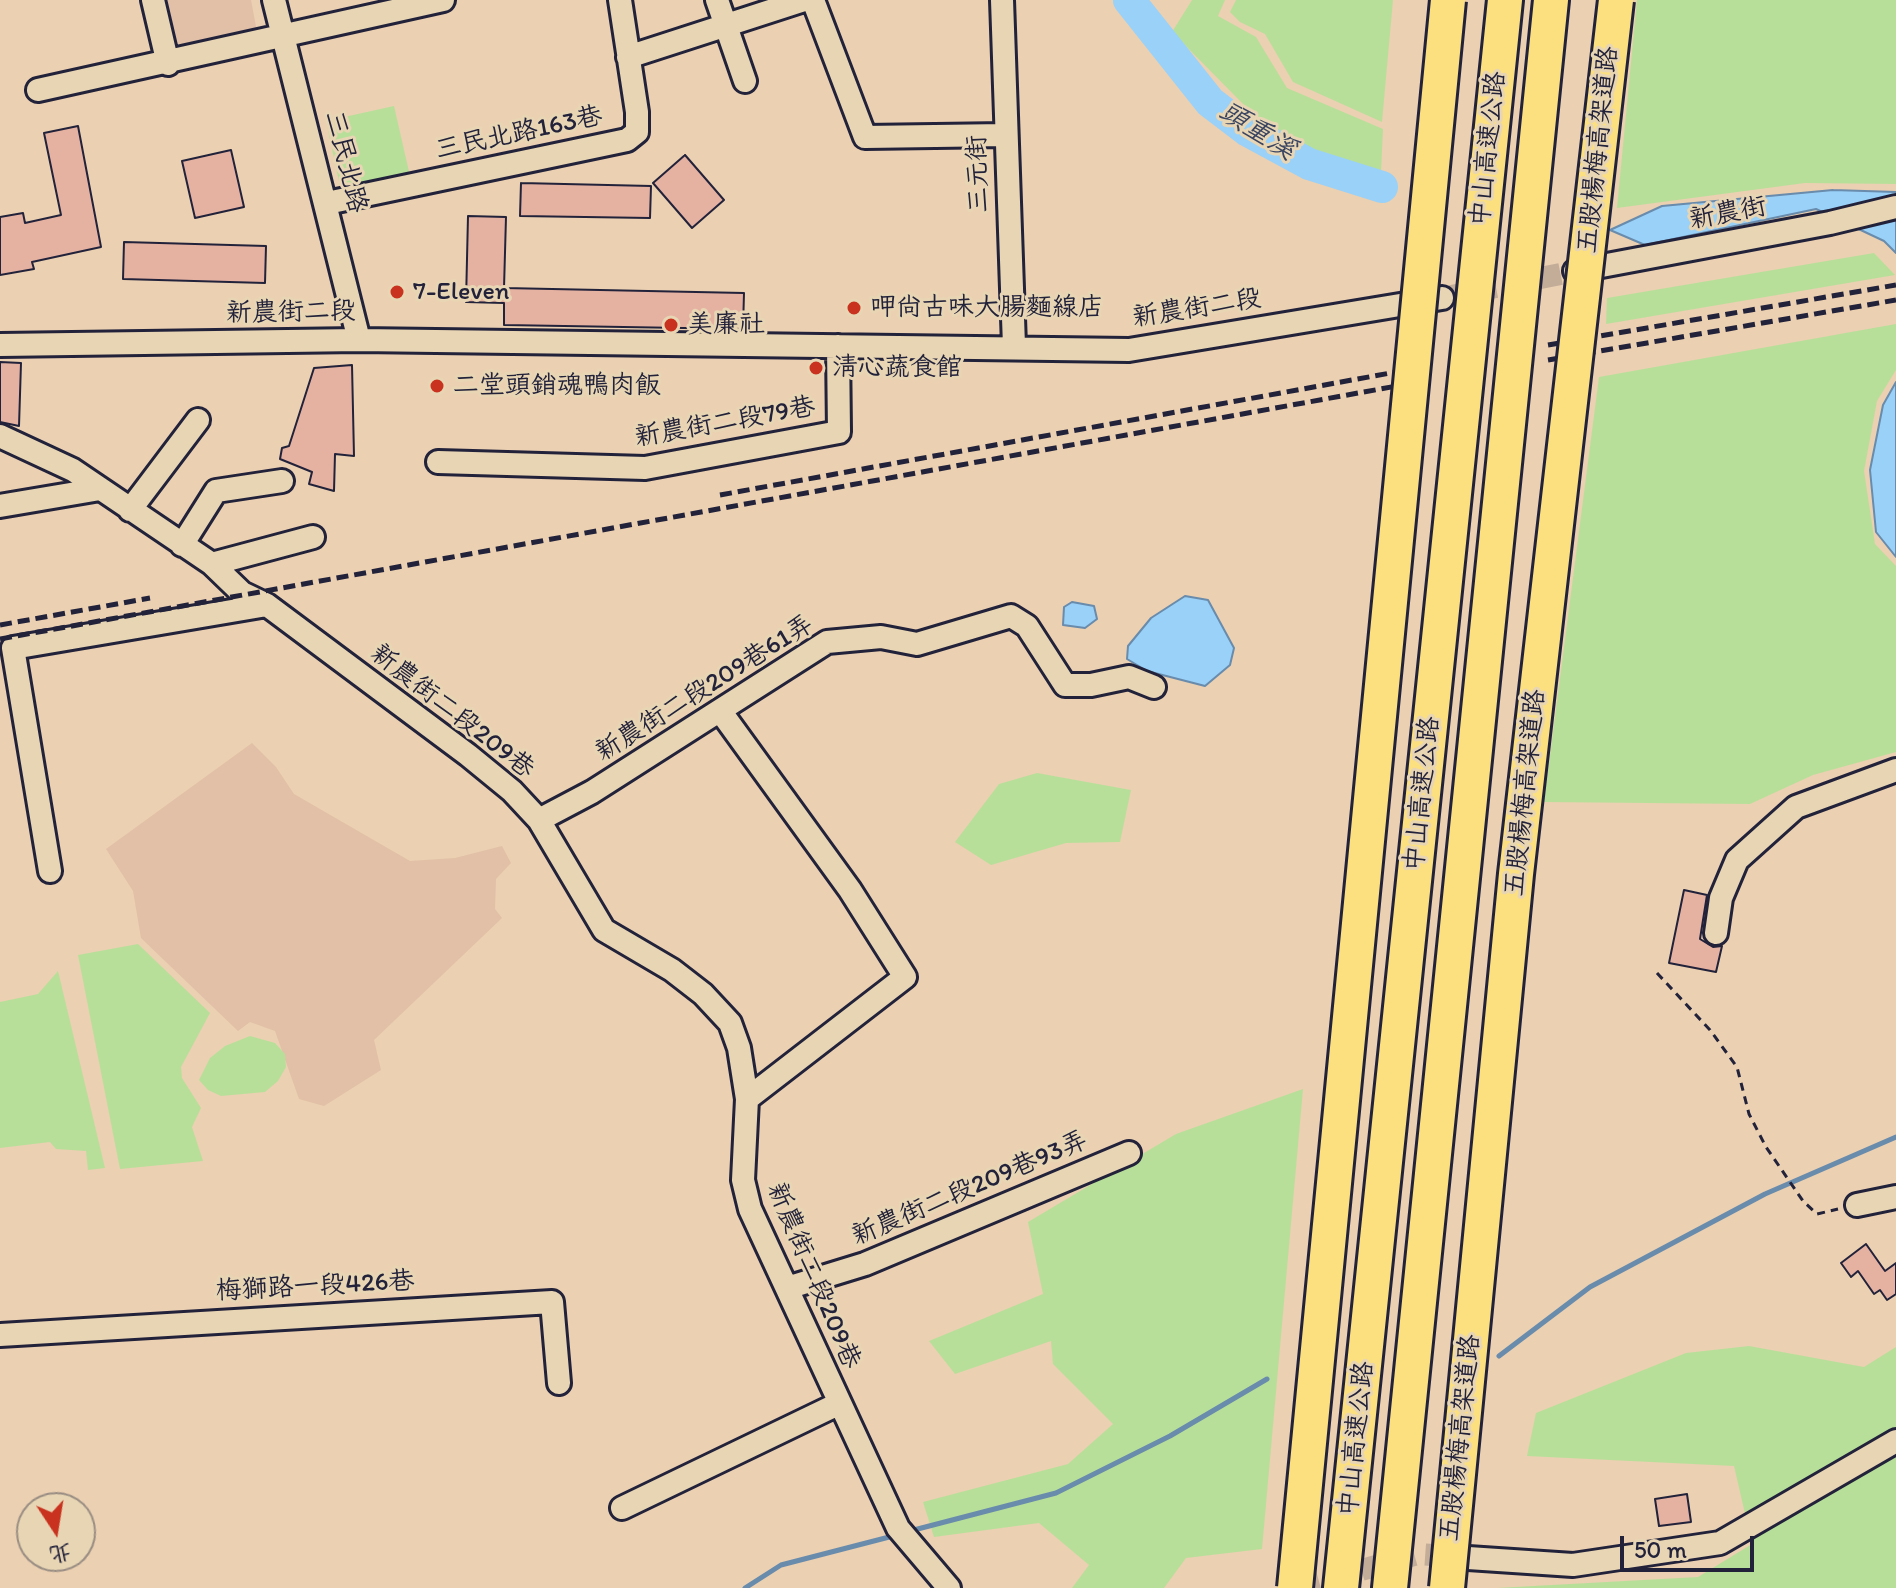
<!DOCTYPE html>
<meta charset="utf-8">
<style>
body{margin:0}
#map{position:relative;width:1896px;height:1588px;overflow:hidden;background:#ebd0b1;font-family:Itim,"LXGW WenKai TC",sans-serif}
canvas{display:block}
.north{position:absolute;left:16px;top:1492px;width:80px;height:80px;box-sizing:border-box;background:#e8d5b3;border:2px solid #998d83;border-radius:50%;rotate:168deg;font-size:22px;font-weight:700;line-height:32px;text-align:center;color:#22223b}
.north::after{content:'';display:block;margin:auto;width:28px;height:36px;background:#c8321e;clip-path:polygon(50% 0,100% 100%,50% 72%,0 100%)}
.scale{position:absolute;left:1620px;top:1536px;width:134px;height:36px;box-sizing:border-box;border:4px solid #22223b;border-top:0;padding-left:10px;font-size:24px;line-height:28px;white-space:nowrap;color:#22223b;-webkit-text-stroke:6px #e8d5b3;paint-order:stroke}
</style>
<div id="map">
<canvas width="1896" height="1588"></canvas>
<div class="north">北</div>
<div class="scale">50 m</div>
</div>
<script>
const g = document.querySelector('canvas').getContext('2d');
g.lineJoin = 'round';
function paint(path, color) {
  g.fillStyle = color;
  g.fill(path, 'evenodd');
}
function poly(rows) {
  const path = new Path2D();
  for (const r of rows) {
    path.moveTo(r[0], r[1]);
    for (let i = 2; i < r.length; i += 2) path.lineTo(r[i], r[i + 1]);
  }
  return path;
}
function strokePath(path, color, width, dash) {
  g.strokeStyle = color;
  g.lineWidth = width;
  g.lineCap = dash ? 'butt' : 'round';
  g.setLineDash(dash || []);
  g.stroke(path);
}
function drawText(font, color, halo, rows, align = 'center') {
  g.font = font + ' Itim,"LXGW WenKai TC",sans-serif';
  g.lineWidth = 6;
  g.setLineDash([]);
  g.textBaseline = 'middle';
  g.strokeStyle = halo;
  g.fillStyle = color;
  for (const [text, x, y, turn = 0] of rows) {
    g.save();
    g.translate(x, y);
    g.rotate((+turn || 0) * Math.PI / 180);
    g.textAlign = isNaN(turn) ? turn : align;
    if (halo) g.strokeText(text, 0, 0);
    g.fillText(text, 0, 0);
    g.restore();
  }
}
paint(poly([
 [167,0,251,0,257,32,178,50],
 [252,743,276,767,294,794,410,861,455,858,502,846,511,863,496,879,495,909,502,918,374,1040,381,1070,324,1106,299,1099,275,1031,250,1022,238,1031,141,938,133,891,106,849]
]), '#e1c0a7');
paint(poly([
 [1192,0,1225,0,1218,16,1256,37,1287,88,1383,129,1381,173,1296,145,1247,108,1172,32],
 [1236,0,1393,0,1382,122,1293,82,1265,34,1240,22,1230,12],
 [1637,0,1896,0,1896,184,1805,183,1617,208],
 [394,106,410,176,341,191,326,121],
 [1874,253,1895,275,1606,324,1607,298],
 [1896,324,1896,370,1877,401,1864,471,1875,544,1896,566,1896,752,1813,775,1750,804,1544,802,1599,377],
 [1037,773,1131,790,1120,842,1066,843,991,865,955,842,999,784],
 [138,944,210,1013,181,1067,182,1078,201,1108,192,1127,203,1161,120,1169,78,955],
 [58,971,105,1168,88,1170,86,1151,56,1149,50,1142,0,1148,0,1002,38,994],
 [250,1036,275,1043,285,1054,286,1067,278,1081,265,1092,221,1096,208,1090,199,1080,210,1058,225,1046],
 [1303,1089,1262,1549,1186,1558,1164,1588,1072,1588,1089,1565,1039,1523,934,1537,923,1502,1068,1464,1113,1424,1053,1364,1051,1341,955,1374,929,1341,1043,1294,1028,1222,1176,1134],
 [1749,1346,1864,1367,1896,1347,1896,1588,1497,1588,1698,1577,1752,1544,1734,1466,1527,1456,1536,1413,1686,1353]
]), '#b8df9a');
const water = poly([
 [1833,190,1896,192,1896,253,1884,241,1816,209,1645,245,1610,230,1662,206,1833,190],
 [1896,382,1896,557,1876,532,1870,470,1883,405,1896,382],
 [1185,596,1208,600,1234,648,1230,665,1205,686,1147,671,1127,659,1128,646,1151,618,1185,596],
 [1072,602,1094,606,1097,619,1085,628,1063,625,1064,607,1072,602]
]);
paint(water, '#99d1f8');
strokePath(water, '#698bac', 2);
strokePath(poly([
 [1499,1356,1590,1287,1765,1194,1896,1137],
 [910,1531,1056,1493,1170,1436,1267,1379],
 [745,1588,781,1565,897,1535]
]), '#698bac', 5);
strokePath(poly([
 [1129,0,1210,102,1248,131,1309,164,1382,187]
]), '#99d1f8', 32);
const building = poly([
 [78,126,101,247,32,262,34,269,0,275,0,217,23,213,25,223,61,215,44,133,78,126],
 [231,150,244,207,195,218,182,161,231,150],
 [685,155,724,200,692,228,653,183,685,155],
 [521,183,651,186,650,218,520,216,521,183],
 [468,216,506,217,504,288,744,293,743,329,504,325,504,303,466,302,468,216],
 [124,242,266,246,265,283,123,279,124,242],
 [0,362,21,363,19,426,0,422,0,362],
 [352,365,354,456,335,454,334,491,309,484,312,472,280,459,282,448,289,446,314,368,352,365],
 [1684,890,1707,895,1700,939,1713,947,1722,946,1716,972,1669,963,1684,890],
 [1866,1244,1885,1271,1896,1263,1896,1294,1887,1300,1880,1290,1874,1294,1858,1271,1851,1277,1841,1263,1866,1244],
 [1687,1494,1691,1522,1659,1526,1655,1499,1687,1494]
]);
paint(building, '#e5b2a2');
strokePath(building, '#22223b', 2);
strokePath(poly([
 [1442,298,1570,272],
 [1298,1588,1418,1554,1460,1557]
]), '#c3ad99', 22, [22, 11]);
const minor = poly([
 [153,0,168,64],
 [274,0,359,340],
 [717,0,745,81],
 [813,0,865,137,1005,135],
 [1002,0,1014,346],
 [628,57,804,0],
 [38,90,443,0],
 [327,203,627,140,637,132,637,112,620,0],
 [1575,271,1830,223,1896,207],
 [0,345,359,340,1129,350,1442,298],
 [0,436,73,470,212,564,242,593,267,605,468,755,512,791,539,820,604,930,672,970,703,994,730,1023,739,1048,747,1099,743,1180,750,1209,898,1528,949,1588],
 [438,462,645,468,839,432,838,346],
 [0,506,100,489],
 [130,510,198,420],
 [182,545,216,491,282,481],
 [212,564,313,537],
 [721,712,850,890,905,977,747,1099],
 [539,820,592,792,827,642,881,637,917,644,1011,616,1027,626,1065,685,1091,685,1129,677,1154,687],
 [50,871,13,648,267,605],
 [1716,933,1721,898,1737,860,1796,807,1896,770],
 [1857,1205,1896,1197],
 [787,1288,865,1264,1129,1153],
 [0,1335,552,1302,559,1383],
 [622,1508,838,1404],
 [1468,1558,1573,1565,1720,1543,1896,1441]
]);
const highway = poly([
 [1341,1588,1505,0],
 [1390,1588,1551,0]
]);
strokePath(minor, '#22223b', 28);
strokePath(highway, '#22223b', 40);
strokePath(poly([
 [1657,973,1710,1030,1737,1067,1749,1114,1766,1147,1803,1201,1817,1214,1838,1209]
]), '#22223b', 3, [8, 6]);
strokePath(minor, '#e8d5b3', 22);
strokePath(highway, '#fce080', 34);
strokePath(poly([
 [1548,345,1896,285],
 [1548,360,1896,300],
 [720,495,1429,366],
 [0,625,150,598],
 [0,639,1430,380]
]), '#22223b', 5, [12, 6]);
const highwayBridge = poly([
 [1295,1588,1448,0],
 [1447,1588,1516,874,1616,0]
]);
strokePath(highwayBridge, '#22223b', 40, []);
strokePath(highwayBridge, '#fce080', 34);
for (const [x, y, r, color] of [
 [397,292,8,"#c8321e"],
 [854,308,8,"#c8321e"],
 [671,325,8,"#c8321e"],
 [816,368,8,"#c8321e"],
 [437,386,8,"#c8321e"]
]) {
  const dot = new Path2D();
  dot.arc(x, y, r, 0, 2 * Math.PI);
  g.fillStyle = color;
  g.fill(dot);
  strokePath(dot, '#e8d5b3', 3);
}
drawText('26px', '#22223b', '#e8d5b3', [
 ["三民北路163巷",519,134,-12],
 ["中山高速公路",1489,149,-84],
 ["五股楊梅高架道路",1599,150,-84],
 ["三民北路",345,162,76],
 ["三元街",979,174,-92],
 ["新農街",1728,214,-11],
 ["新農街二段",1197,309,-9],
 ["新農街二段",291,313,-1],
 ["新農街二段79巷",725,423,-10],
 ["新農街二段209巷61弄",705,689,-32],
 ["新農街二段209巷",452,712,38],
 ["五股楊梅高架道路",1526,793,-84],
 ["中山高速公路",1423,794,-84],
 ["新農街二段209巷93弄",970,1189,-23],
 ["新農街二段209巷",813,1276,67],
 ["梅獅路一段426巷",315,1287,-3],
 ["五股楊梅高架道路",1461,1438,-84],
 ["中山高速公路",1357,1439,-84]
]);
drawText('26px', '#22223b', '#e8d5b3', [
 ["7-Eleven",413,292],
 ["呷尚古味大腸麵線店",870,308],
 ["美廉社",687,325],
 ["清心蔬食館",832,368],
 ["二堂頭銷魂鴨肉飯",453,386]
], 'left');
drawText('italic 28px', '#3a4561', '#e8d5b3', [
 ["頭重溪",1257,132,32]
]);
</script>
